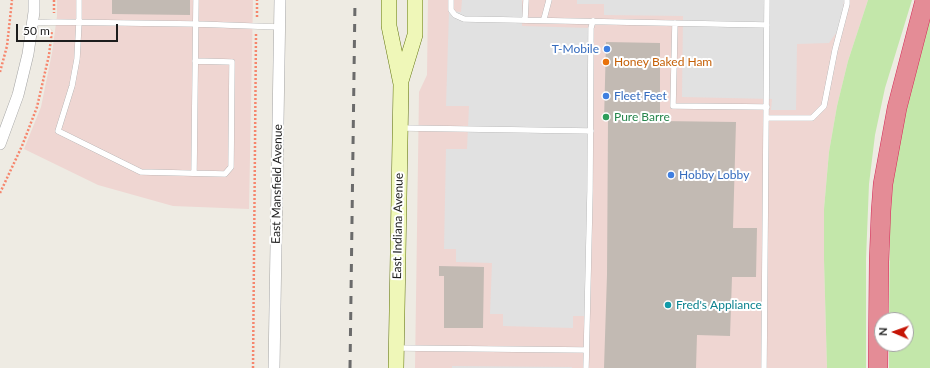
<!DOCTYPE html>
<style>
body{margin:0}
#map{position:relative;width:930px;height:368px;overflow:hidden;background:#eeebe3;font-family:Lato,sans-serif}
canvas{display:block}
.north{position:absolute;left:874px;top:312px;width:40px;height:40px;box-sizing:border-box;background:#fff;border:1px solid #a5a5a5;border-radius:50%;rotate:272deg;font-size:11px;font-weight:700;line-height:16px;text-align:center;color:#1d1d1d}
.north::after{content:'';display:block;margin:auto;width:14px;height:18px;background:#c51405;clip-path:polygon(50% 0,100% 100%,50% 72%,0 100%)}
.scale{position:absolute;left:16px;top:24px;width:102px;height:18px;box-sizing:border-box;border:2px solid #1d1d1d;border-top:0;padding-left:5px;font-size:12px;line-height:14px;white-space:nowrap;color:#1d1d1d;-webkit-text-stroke:3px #fff;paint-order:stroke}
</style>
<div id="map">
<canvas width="930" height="368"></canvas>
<div class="north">N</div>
<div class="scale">50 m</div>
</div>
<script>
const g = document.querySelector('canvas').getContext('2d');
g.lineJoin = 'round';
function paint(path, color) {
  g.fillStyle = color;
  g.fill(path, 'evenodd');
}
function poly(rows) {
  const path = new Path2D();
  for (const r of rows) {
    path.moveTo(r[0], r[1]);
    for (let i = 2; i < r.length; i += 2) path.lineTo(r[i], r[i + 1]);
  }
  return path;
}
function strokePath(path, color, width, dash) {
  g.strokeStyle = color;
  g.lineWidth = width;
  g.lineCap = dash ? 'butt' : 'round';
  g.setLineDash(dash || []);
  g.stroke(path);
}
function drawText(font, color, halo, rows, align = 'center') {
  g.font = font + ' Lato,sans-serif';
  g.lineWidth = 4;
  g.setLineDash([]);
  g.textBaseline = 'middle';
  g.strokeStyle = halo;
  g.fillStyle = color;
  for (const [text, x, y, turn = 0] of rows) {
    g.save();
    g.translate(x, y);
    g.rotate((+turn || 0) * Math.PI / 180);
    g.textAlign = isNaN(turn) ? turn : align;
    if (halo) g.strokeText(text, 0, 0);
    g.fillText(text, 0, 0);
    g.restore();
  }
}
paint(poly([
 [57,0,253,0,249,209,173,206,98,185,24,149,41,107,52,53,57,16],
 [428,0,868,0,848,61,837,106,829,152,824,209,824,260,827,368,415,368,419,92,427,75]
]), '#efd6d2');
paint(poly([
 [868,0,912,0,885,88,875,135,869,184,866,259,866,368,827,368,824,260,824,209,829,152,837,106,848,61],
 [930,19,930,368,889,368,889,344,906,344,906,320,889,320,890,222,894,169,899,139,916,62]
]), '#c3e7aa');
paint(poly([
 [462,0,522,0,522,26,591,28,587,316,573,316,573,328,503,326,503,314,490,314,492,263,456,262,456,249,444,249,446,149,467,149,469,106,446,106,449,11,461,12],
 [577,0,844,0,842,25,829,43,797,44,796,110,771,110,772,99,682,97,683,16,604,15,604,4,577,4],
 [452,366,572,367,572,368,452,368]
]), '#e1e1e1');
paint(poly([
 [112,0,190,0,190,15,112,14],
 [606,42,660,43,660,121,736,122,733,228,757,228,756,277,732,277,730,336,697,335,696,368,604,368,607,275,608,121,604,121],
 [439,266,484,267,483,328,444,328,444,276,439,276]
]), '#c2bab3');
const lane = poly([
 [79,0,79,22,77,59,72,86,58,131,141,172,225,174,231,167,232,62,195,61],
 [451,0,451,10,455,15,464,19,767,25],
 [525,19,526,0],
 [544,19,549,0],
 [33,23,53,22,196,24,279,27],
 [675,23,673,106,767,107],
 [767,118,812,118,824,106,835,50,847,4,847,0],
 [401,128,591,131],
 [194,173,196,0],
 [396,348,586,350],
 [586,368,590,191,591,28,593,21],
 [764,368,767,0]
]);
const street = poly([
 [0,144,18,95,28,54,34,12,34,0],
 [274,368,280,0]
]);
const secondary = poly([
 [389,0,389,26,401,84,396,368],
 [401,81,415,35,415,0]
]);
const highway = poly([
 [878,368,879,262,881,211,883,184,897,108,925,0]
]);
strokePath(lane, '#a4a4a4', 6);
strokePath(street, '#a4a4a4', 12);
strokePath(secondary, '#5d7008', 16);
strokePath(highway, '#d42856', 20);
strokePath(poly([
 [54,0,54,13],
 [257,17,257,0],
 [0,72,7,46,12,0],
 [0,193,22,146,37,107,49,55,52,30],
 [253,368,256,34]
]), '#f6856c', 2.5, [2, 2]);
strokePath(lane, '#fff', 5.5);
strokePath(street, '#fff', 11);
strokePath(secondary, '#eff7b8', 15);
strokePath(highway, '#e48c96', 19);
strokePath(poly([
 [350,368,355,0]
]), '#6b6b6b', 3, [8, 8]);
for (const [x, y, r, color] of [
 [607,49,4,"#3f7fe0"],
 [606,62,4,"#e8710a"],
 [606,96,4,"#3f7fe0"],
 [606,117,4,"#2e9e5b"],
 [671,175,4,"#3f7fe0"],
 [668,305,4,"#0f9aa8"]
]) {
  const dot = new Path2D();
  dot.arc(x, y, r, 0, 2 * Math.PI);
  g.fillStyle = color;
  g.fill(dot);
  strokePath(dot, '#fff', 1.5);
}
drawText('12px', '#366cbe', '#fff', [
 ["T-Mobile",599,49,"right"],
 ["Fleet Feet",614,96],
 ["Hobby Lobby",679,175]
], 'left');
drawText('12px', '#c56008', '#fff', [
 ["Honey Baked Ham",614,62]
], 'left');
drawText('12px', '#27864d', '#fff', [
 ["Pure Barre",614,117]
], 'left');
drawText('12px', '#1d1d1d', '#fff', [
 ["East Mansfield Avenue",277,184,-89],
 ["East Indiana Avenue",398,226,-89]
]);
drawText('12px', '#0d838f', '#fff', [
 ["Fred's Appliance",676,305]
], 'left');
</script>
